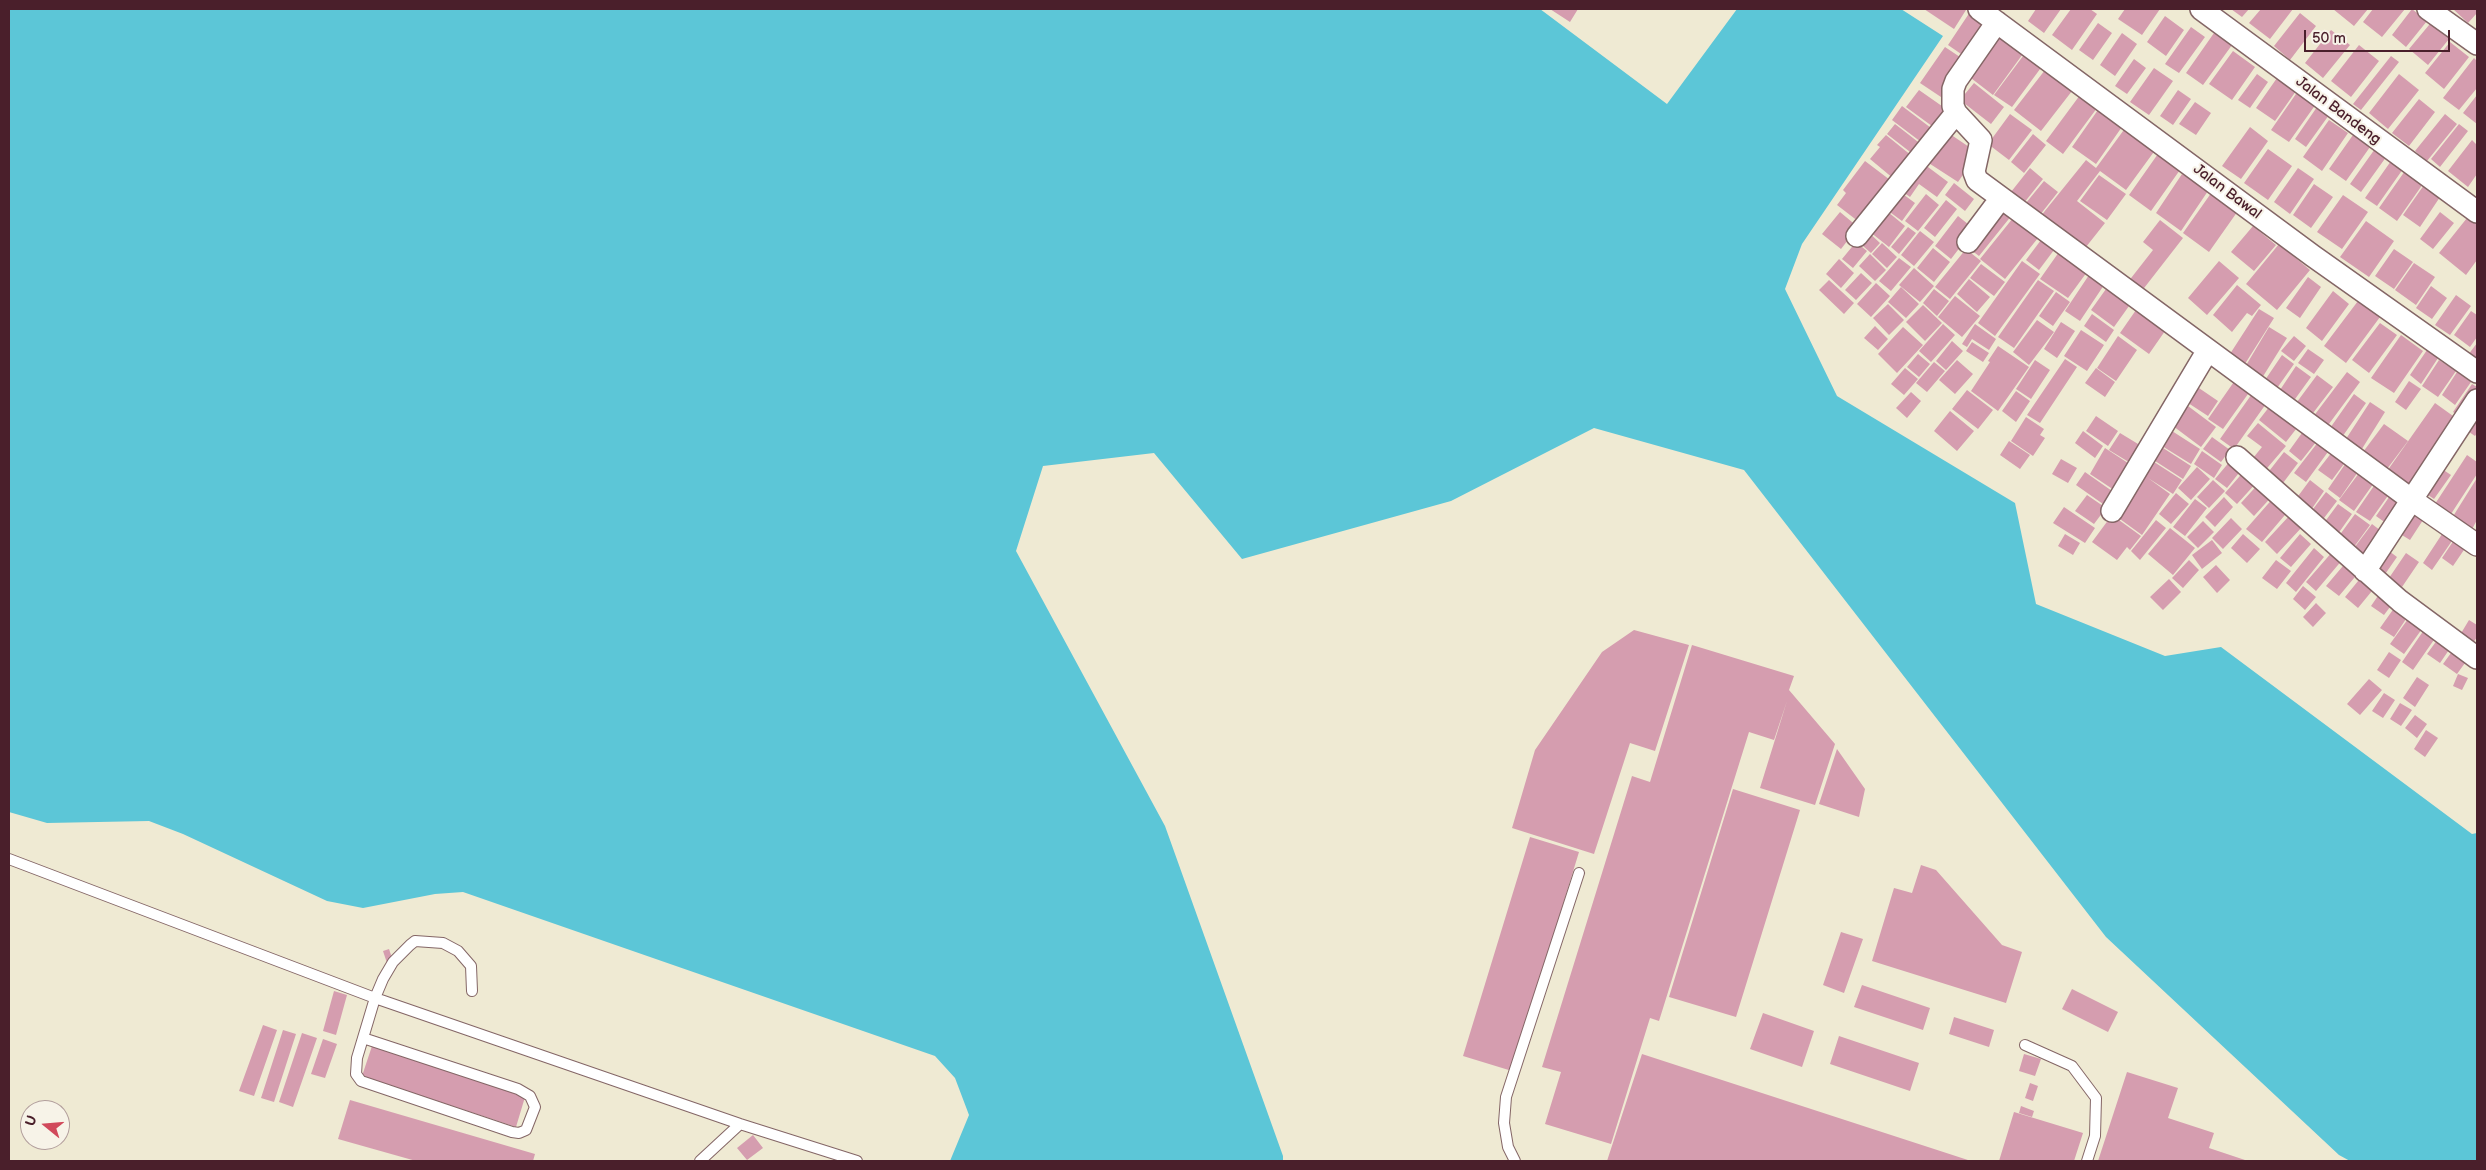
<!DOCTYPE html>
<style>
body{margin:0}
#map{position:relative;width:2486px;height:1170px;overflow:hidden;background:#efead3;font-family:"Balsamiq Sans",sans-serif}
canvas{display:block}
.frame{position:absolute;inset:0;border:10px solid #4a1f2b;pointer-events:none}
.north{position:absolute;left:20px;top:1100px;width:50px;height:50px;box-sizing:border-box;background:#f7f3e8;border:1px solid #b29e9c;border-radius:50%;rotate:287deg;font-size:14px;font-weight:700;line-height:20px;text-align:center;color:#4a1f2b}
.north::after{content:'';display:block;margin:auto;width:18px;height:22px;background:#d1495b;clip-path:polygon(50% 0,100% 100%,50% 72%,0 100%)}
.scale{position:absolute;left:2304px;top:30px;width:146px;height:22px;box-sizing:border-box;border:2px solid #4a1f2b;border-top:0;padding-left:6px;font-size:15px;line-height:18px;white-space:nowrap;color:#4a1f2b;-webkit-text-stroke:4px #f7f3e8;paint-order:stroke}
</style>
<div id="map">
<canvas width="2486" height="1170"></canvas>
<div class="frame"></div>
<div class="north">U</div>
<div class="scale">50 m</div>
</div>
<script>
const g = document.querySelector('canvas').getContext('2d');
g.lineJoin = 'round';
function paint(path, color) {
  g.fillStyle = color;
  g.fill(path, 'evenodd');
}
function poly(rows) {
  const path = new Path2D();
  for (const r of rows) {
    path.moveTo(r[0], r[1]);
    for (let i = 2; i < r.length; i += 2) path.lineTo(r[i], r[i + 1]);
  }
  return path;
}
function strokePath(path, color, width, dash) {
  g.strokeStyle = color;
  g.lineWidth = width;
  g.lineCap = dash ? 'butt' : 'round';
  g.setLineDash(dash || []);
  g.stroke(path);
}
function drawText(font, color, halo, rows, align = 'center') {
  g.font = font + ' "Balsamiq Sans",sans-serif';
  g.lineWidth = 4;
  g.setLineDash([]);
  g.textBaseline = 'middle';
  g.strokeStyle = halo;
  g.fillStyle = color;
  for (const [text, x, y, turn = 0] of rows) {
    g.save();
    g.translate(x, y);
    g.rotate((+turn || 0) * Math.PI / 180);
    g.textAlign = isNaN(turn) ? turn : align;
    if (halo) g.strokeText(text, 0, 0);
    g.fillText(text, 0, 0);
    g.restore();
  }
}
paint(poly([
 [9,9,1540,9,1667,104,1737,9,1901,9,1943,36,1802,244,1785,289,1837,396,2015,503,2036,604,2165,656,2221,647,2472,834,2477,833,2477,1161,2350,1161,2339,1155,2106,937,1744,470,1594,428,1451,501,1242,559,1154,453,1043,466,1016,551,1165,826,1283,1156,1283,1161,950,1161,969,1115,955,1078,935,1056,463,892,435,894,363,908,327,901,183,834,149,821,47,823,9,812]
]), '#5cc6d7');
paint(poly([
 [1550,9,1578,9,1570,22],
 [1924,9,1964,9,1966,10,1954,29],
 [2036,9,2061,9,2044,33,2028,21],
 [2071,9,2090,9,2097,14,2072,50,2052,35],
 [2125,9,2160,9,2142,35,2118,19],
 [2231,9,2249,9,2242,17],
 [2261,9,2293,9,2270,39,2249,23],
 [2333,9,2368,9,2354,26],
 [2373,9,2405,9,2382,37,2363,22],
 [2412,9,2427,21,2406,47,2392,35],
 [2453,9,2477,9,2477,13,2468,23],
 [1970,12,1986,24,1964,56,1948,45],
 [2300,13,2316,26,2290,60,2274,46],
 [2165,16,2184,30,2166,56,2147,42],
 [2434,19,2453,34,2428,65,2409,49],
 [2098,23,2112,33,2093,60,2079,50],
 [2191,27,2205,37,2179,73,2165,64],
 [2331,30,2350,45,2323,78,2305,63],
 [1999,32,2025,51,1993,95,1967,75],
 [2122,33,2137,44,2115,76,2100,65],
 [2214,33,2232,45,2203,85,2186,73],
 [2450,42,2469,57,2444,89,2425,73],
 [2359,45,2379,61,2351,97,2331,81],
 [1945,47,1966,61,1941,97,1920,83],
 [2233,51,2255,67,2232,100,2209,84],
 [2026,52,2043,65,2012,107,1994,95],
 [2391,56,2399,62,2361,110,2353,104],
 [2474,58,2477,61,2477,88,2459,110,2443,98],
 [2134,59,2146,68,2127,94,2115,86],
 [2154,68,2173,81,2149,115,2130,102],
 [2045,70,2072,91,2041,131,2014,110],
 [2257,74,2268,82,2250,108,2238,100],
 [2399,74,2419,90,2388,129,2369,113],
 [2277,78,2296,91,2275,121,2256,108],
 [1974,83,2004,107,1991,124,1960,100],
 [1919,90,1949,111,1936,129,1906,107],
 [2178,90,2191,99,2173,125,2160,116],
 [2083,91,2100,104,2063,154,2046,141],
 [2298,91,2316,104,2289,142,2271,130],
 [2477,95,2477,124,2463,113],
 [2419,99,2435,112,2409,146,2392,133],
 [2195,102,2211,113,2196,135,2179,124],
 [1902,106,1935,131,1925,145,1892,120],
 [2100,107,2124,124,2096,164,2072,147],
 [2317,107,2329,115,2306,147,2295,139],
 [2010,114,2032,130,2009,160,1988,144],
 [2445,114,2457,124,2427,161,2415,151],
 [2329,120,2348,133,2322,171,2303,157],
 [1895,124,1922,145,1914,155,1887,134],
 [2459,124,2468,131,2440,167,2431,159],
 [2126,127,2156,149,2126,190,2100,171,2077,201,2105,223,2082,252,2040,217,2086,160,2096,168],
 [2250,127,2268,141,2241,179,2222,166],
 [1944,130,1978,153,1958,182,1924,160],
 [2033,134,2046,145,2024,173,2011,162],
 [1886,135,1912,156,1894,179,1870,159,1880,147,1877,145],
 [2353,135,2370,147,2346,181,2329,169],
 [2472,140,2477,145,2477,174,2468,187,2448,171],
 [2377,146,2389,153,2361,192,2350,184],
 [2268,149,2292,166,2268,200,2244,183],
 [2160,151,2182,167,2151,211,2129,195],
 [1865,161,1894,183,1863,225,1837,205,1846,193,1843,190],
 [1920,161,1948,182,1937,197,1919,184,1910,197,1899,189],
 [2391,161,2403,169,2377,206,2365,198],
 [2030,168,2043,179,2020,208,2007,197],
 [2298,168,2314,179,2290,214,2274,202],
 [2407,168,2425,181,2397,221,2379,208],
 [2182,174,2208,191,2181,231,2156,213],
 [2099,175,2126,194,2107,220,2080,201],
 [2044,181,2058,192,2036,220,2021,209],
 [1954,183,1974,199,1965,211,1945,195],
 [2314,184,2333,197,2311,228,2293,215],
 [2424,185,2440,197,2420,227,2403,215],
 [1896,189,1915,203,1902,221,1883,207],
 [2214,189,2240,208,2209,252,2183,233],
 [1926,194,1939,205,1918,231,1905,221],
 [2343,195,2368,212,2342,249,2317,232],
 [1946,200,1957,209,1935,237,1924,228],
 [1999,205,2012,215,1979,256,1967,247],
 [1882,207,1905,226,1889,247,1865,228],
 [1840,212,1858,227,1841,249,1822,234],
 [2440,212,2454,223,2433,249,2420,239],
 [2017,213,2042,233,2005,279,1980,259],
 [2471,213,2477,218,2477,260,2466,275,2439,253],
 [1958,216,1974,229,1951,259,1935,246],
 [2160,220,2183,238,2141,292,2128,282,2153,250,2143,242],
 [2366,221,2394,241,2369,277,2340,257],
 [2253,226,2276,245,2254,271,2231,252],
 [1908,227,1916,233,1899,254,1891,247],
 [1865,229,1880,243,1871,253,1855,239],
 [1920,231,1934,242,1914,266,1901,255],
 [2044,236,2057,246,2039,270,2026,260],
 [1856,242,1867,251,1853,268,1842,259],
 [1882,243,1897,257,1887,268,1872,254],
 [2279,244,2310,270,2277,310,2246,284],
 [1933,248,1950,262,1934,282,1917,268],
 [1966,249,1981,261,1950,299,1935,287],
 [2394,249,2413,262,2394,289,2375,276],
 [2059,252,2087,272,2068,298,2040,279],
 [1870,254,1886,270,1875,281,1859,266],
 [1899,258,1911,267,1891,291,1879,281],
 [1839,259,1854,273,1841,288,1826,274],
 [2022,261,2040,274,1995,336,1978,323],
 [2219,261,2239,278,2207,315,2188,298],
 [2414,263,2435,277,2416,305,2395,290],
 [1981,264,2005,282,1994,296,1970,278],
 [1914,268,1934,286,1920,302,1899,285],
 [1861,273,1872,283,1856,300,1845,290],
 [2089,275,2104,285,2080,321,2065,311],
 [2308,277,2321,287,2300,318,2286,308],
 [1969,279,1990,297,1977,312,1957,294],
 [1829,280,1854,303,1844,314,1819,290],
 [2038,280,2054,291,2014,348,1998,337],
 [1876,283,1890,296,1871,317,1857,304],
 [2237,285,2261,305,2252,316,2247,313,2232,332,2213,315],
 [2431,286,2447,298,2432,319,2416,308],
 [1901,287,1919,304,1906,318,1888,302],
 [1934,289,1949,301,1937,316,1923,303],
 [2106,289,2129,306,2114,327,2091,310],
 [2333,291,2349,304,2322,341,2306,328],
 [2056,292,2070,302,2053,326,2039,316],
 [2456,295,2471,306,2450,335,2435,325],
 [1955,296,1980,316,1962,337,1938,317],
 [2358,301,2380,317,2346,363,2324,346],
 [1888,304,1904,320,1889,335,1873,318],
 [1923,305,1942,323,1925,341,1906,322],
 [2259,309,2274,318,2243,367,2228,357],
 [2136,310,2165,331,2149,354,2120,333],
 [2471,311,2477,315,2477,337,2470,347,2454,335],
 [2092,314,2114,330,2106,342,2084,326],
 [2037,320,2054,332,2029,365,2013,352],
 [2061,322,2075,331,2057,358,2044,349],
 [2380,323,2397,335,2369,373,2352,360],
 [1943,324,1955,335,1931,362,1919,351],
 [1975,324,1996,339,1989,350,1972,339,1967,347,1962,344],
 [1875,326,1888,339,1878,350,1864,338],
 [1903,327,1923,345,1897,373,1878,354],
 [2269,327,2287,338,2262,378,2245,367],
 [2081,330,2104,345,2087,371,2064,356],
 [2401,335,2423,351,2394,393,2371,378],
 [2118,336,2137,350,2116,381,2097,368],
 [2294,336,2306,346,2294,361,2281,351],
 [1952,341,1963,351,1946,370,1936,361],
 [1972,342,1989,353,1983,362,1966,351],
 [2477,343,2477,362,2468,355],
 [1998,346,2029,367,1998,411,1971,391,1990,362,1988,361],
 [2308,349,2324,360,2314,374,2298,363],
 [2427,350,2438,358,2421,384,2410,375],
 [1918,354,1930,364,1919,377,1907,367],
 [2282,355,2294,364,2275,391,2263,383],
 [2065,359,2077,367,2040,423,2027,415],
 [1957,360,1973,374,1955,394,1939,380],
 [2035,360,2050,370,2031,399,2016,389],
 [2439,360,2456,371,2438,397,2422,386],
 [1934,362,1945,371,1927,392,1916,383],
 [2296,366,2311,377,2290,406,2276,396],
 [1905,368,1918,379,1904,395,1891,384],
 [2096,368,2115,382,2105,397,2085,383],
 [2347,372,2360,382,2326,428,2313,417],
 [2457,372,2471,382,2455,405,2442,395],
 [2317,375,2333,387,2310,417,2294,406],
 [2238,376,2253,387,2223,429,2208,419],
 [2409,381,2421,389,2406,410,2395,402],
 [2193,384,2218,401,2208,416,2182,399],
 [2472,384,2477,387,2477,397,2463,418,2453,412],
 [1967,390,1993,410,1978,429,1952,409],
 [2016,391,2030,401,2016,422,2002,411],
 [2254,391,2268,401,2234,449,2220,439],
 [1911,392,1921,401,1907,418,1896,408],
 [2354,394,2366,403,2340,440,2328,431],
 [2273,402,2300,424,2286,442,2259,420],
 [2370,402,2385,412,2360,452,2344,442],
 [2435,403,2460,421,2410,492,2385,474],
 [2188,406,2216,427,2201,447,2173,426],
 [2477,407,2477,433,2475,436,2463,428],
 [1950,411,1974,431,1957,451,1934,431],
 [2096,416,2118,431,2108,446,2086,431],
 [2026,417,2044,429,2040,435,2045,438,2033,456,2011,441],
 [2258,423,2286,446,2262,474,2249,463,2262,447,2247,436],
 [2384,424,2408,441,2387,469,2363,452],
 [2307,426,2320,437,2301,461,2289,451],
 [2083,431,2103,446,2095,458,2075,443],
 [2172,431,2200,449,2191,464,2162,446],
 [2120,433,2143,447,2132,464,2109,450],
 [2212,437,2230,450,2221,462,2203,449],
 [2322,437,2333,445,2306,482,2294,473],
 [2009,441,2030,455,2020,469,2000,455],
 [2160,446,2191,466,2183,479,2152,459],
 [2336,447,2349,457,2332,480,2318,470],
 [2105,448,2131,465,2114,490,2090,474],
 [2202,451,2222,465,2214,478,2194,464],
 [2284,452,2298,463,2280,487,2266,475],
 [2467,455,2477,462,2477,474,2451,514,2435,504],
 [2350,457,2362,466,2340,498,2328,489],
 [2061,459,2077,468,2068,483,2052,474],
 [2151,460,2182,480,2173,494,2148,478,2170,494,2142,535,2113,514],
 [2231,460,2242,469,2227,488,2215,479],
 [2197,467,2210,479,2191,500,2178,488],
 [2439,467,2451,475,2434,499,2422,491],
 [2246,469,2258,481,2237,504,2225,493],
 [2362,469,2376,480,2354,511,2339,500],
 [2085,472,2112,491,2103,504,2076,485],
 [2477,478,2477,520,2471,531,2452,518],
 [2213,480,2225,491,2209,508,2197,497],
 [2310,480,2324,491,2311,510,2296,499],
 [2378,480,2392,490,2370,521,2356,512],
 [2261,481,2275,493,2254,516,2241,503],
 [2394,490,2408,500,2390,526,2376,516],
 [2326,492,2337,501,2321,522,2310,513],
 [2176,493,2189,504,2171,524,2159,514],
 [2087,495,2106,508,2094,524,2075,511],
 [2275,496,2290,509,2262,542,2246,529],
 [2224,497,2233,507,2215,527,2205,517],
 [2195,499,2207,508,2185,536,2173,527],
 [2338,504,2352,514,2335,538,2321,527],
 [2064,507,2095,528,2085,543,2053,523],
 [2410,512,2423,520,2410,540,2397,532],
 [2355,514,2370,525,2351,551,2336,540],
 [2112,515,2141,536,2130,550,2127,547,2117,560,2092,542],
 [2290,515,2303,526,2277,554,2265,542],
 [2231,518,2242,529,2223,549,2212,538],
 [2156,520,2166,528,2140,560,2131,551],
 [2203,521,2214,532,2198,548,2187,537],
 [2372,524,2385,534,2364,562,2351,552],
 [2170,528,2195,548,2173,575,2148,554],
 [2446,528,2456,535,2432,570,2423,563],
 [2065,534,2080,543,2073,555,2058,546],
 [2243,534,2260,549,2247,563,2231,548],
 [2300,534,2311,544,2291,567,2280,558],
 [2456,537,2468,544,2453,566,2442,558],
 [2212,540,2222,553,2202,569,2192,555],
 [2314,548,2324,557,2296,592,2286,583],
 [2385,548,2397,557,2381,580,2368,570],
 [2333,551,2343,559,2316,591,2306,582],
 [2406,553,2419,562,2402,587,2389,578],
 [2189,560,2199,570,2183,588,2172,578],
 [2276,560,2291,571,2277,589,2262,578],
 [2348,560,2360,571,2339,596,2326,586],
 [2216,565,2230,580,2217,593,2203,577],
 [2363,575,2376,586,2358,608,2345,597],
 [2169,579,2181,592,2163,610,2150,597],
 [2303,586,2316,597,2305,610,2293,599],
 [2382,590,2396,599,2384,615,2371,606],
 [2316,603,2326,613,2313,627,2303,617],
 [2397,604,2410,613,2394,637,2380,628],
 [2413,612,2427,622,2404,654,2390,644],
 [2469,620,2477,625,2477,637,2473,643,2460,635],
 [2426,627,2438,634,2413,670,2402,662],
 [1634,630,1689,645,1655,751,1630,743,1594,854,1512,828,1535,750,1602,652],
 [2440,636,2453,644,2440,663,2427,654],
 [1692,645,1794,676,1789,690,1835,744,1815,805,1760,788,1787,701,1774,740,1749,732,1659,1021,1650,1018,1611,1144,1545,1124,1561,1072,1542,1067,1632,776,1650,782],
 [2456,646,2470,656,2457,674,2443,664],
 [2389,652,2401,660,2389,678,2377,670],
 [2458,674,2468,678,2462,690,2453,686],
 [2417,677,2429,685,2415,707,2403,698],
 [2369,679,2382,690,2360,715,2347,704],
 [2384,693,2395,700,2383,718,2372,711],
 [2400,703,2412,710,2401,726,2390,719],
 [2415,715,2427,724,2417,738,2405,728],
 [2426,730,2438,738,2425,757,2414,749],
 [1837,749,1865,789,1859,817,1819,804],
 [1733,789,1800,810,1736,1017,1669,997],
 [1530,837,1579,852,1512,1071,1463,1056],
 [1921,865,1936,870,2002,945,2022,952,2006,1003,1872,961,1894,888,1912,893],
 [1841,932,1863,939,1844,993,1823,985],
 [389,949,393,961,387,963,383,951],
 [1862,985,1930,1008,1923,1030,1854,1007],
 [2072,989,2118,1012,2108,1032,2062,1009],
 [334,991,347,995,336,1035,323,1031],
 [1763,1013,1814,1031,1802,1067,1750,1049],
 [1954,1017,1994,1030,1989,1047,1949,1034],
 [263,1025,277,1030,254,1096,239,1091],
 [283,1030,296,1034,274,1102,261,1098],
 [302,1033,317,1038,293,1107,279,1102],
 [1839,1036,1919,1063,1910,1091,1830,1064],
 [323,1039,337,1044,325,1078,311,1074],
 [372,1046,525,1097,516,1127,362,1076],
 [1642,1054,1971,1161,1607,1161],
 [2024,1054,2041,1059,2035,1076,2019,1071],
 [2127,1072,2178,1088,2168,1118,2214,1133,2209,1148,2248,1161,2098,1161],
 [2030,1083,2038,1086,2033,1101,2025,1098],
 [350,1100,535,1154,533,1161,416,1161,338,1139],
 [2021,1106,2034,1111,2032,1117,2019,1113],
 [2014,1112,2083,1133,2074,1161,1999,1161],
 [753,1135,763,1148,747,1160,737,1148]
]), '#d59daf');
const service = poly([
 [9,859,375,998,383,979,393,962,410,945,415,941,443,943,458,951,471,966,472,991],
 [363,1038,518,1089,530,1096,535,1107,526,1130,519,1133,512,1132,361,1081,356,1074,357,1058,375,998,740,1124,857,1161],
 [2025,1045,2072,1066,2096,1098,2095,1136,2087,1161],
 [700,1161,740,1124],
 [1515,1161,1508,1147,1504,1123,1506,1097,1579,873]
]);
const minor = poly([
 [1979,9,2313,256,2477,372],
 [2201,9,2477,212],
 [2428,9,2477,44],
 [1997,22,1956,81,1953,89,1953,106,1956,113,1981,140,1974,172,1977,180,2412,500,2477,545],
 [1857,236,1956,113],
 [1968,242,2001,198],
 [2237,457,2400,601,2477,658],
 [2112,511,2208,350],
 [2365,571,2477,400]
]);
strokePath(service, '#846666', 12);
strokePath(minor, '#846666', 24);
strokePath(service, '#fff', 10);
strokePath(minor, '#fff', 21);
drawText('15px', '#4a1f2b', '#f7f3e8', [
 ["Jalan Bandeng",2338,111,37],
 ["Jalan Bawal",2227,192,37]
]);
</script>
